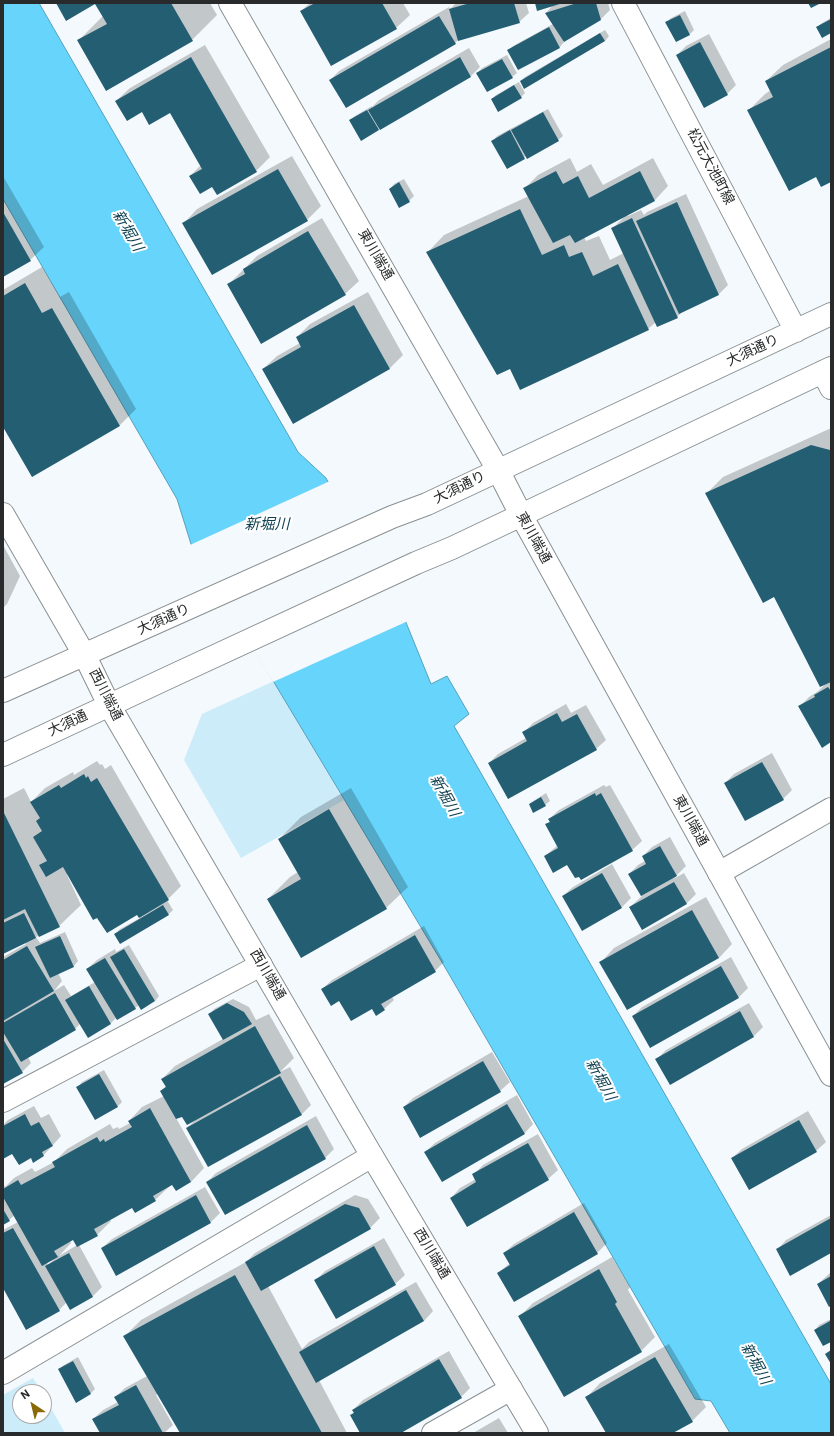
<!DOCTYPE html>
<meta charset="utf-8">
<style>
body{margin:0}
#map{position:relative;width:834px;height:1436px;overflow:hidden;background:#f3f9fc;font-family:Roboto,sans-serif}
canvas{display:block}
.frame{position:absolute;inset:0;border:4px solid #282a2b;pointer-events:none}
.north{position:absolute;left:12px;top:1384px;width:40px;height:40px;box-sizing:border-box;background:#fff;border:1px solid #a9aaaa;border-radius:50%;rotate:325deg;font-size:11px;font-weight:700;line-height:16px;text-align:center;color:#282a2b}
.north::after{content:'';display:block;margin:auto;width:14px;height:18px;background:#8a6907;clip-path:polygon(50% 0,100% 100%,50% 72%,0 100%)}
</style>
<div id="map">
<canvas width="834" height="1436"></canvas>
<div class="frame"></div>
<div class="north">N</div>
</div>
<script>
const g = document.querySelector('canvas').getContext('2d');
g.lineJoin = 'round';
function paint(path, color) {
  g.fillStyle = color;
  g.fill(path, 'evenodd');
}
function poly(rows) {
  const path = new Path2D();
  for (const r of rows) {
    path.moveTo(r[0], r[1]);
    for (let i = 2; i < r.length; i += 2) path.lineTo(r[i], r[i + 1]);
  }
  return path;
}
function strokePath(path, color, width, dash) {
  g.strokeStyle = color;
  g.lineWidth = width;
  g.lineCap = dash ? 'butt' : 'round';
  g.setLineDash(dash || []);
  g.stroke(path);
}
function drawText(font, color, halo, rows, align = 'center') {
  g.font = font + ' Roboto,"Noto Sans JP",sans-serif';
  g.lineWidth = 4;
  g.setLineDash([]);
  g.textBaseline = 'middle';
  g.strokeStyle = halo;
  g.fillStyle = color;
  for (const [text, x, y, turn = 0] of rows) {
    g.save();
    g.translate(x, y);
    g.rotate((+turn || 0) * Math.PI / 180);
    g.textAlign = isNaN(turn) ? turn : align;
    if (halo) g.strokeText(text, 0, 0);
    g.fillText(text, 0, 0);
    g.restore();
  }
}
paint(poly([
 [274,681,344,800,241,858,184,760,202,714],
 [33,1378,42,1392,20,1392,20,1416,44,1416,44,1396,65,1433,3,1433,3,1395]
]), '#ccecfa');
const water = poly([
 [3,3,39,3,298,452,326,478,405,620,431,684,447,676,469,714,454,726,831,1384,831,1433,730,1433,711,1401,695,1399,446,969,191,544,177,499,3,199,3,3]
]);
paint(water, '#67d4fb');
strokePath(water, '#54a1bd', 1);
paint(poly([
 [330,481,408,621,273,682,190,545]
]), '#f3f9fc');
paint(poly([
 [96,3,210,3,217,15,192,40,79,40,103,16],
 [310,3,403,3,410,15,396,28,301,11],
 [456,3,526,3,529,13,519,22,458,40,455,43,330,80,339,71,449,7,450,9],
 [536,3,608,3,610,10,601,19,563,41,564,42,560,47,519,69,509,50,513,46,553,24,546,13,553,5],
 [685,11,694,30,690,34,676,41,666,23,671,18],
 [831,18,831,32,817,27,822,23],
 [605,30,609,36,605,41,525,88,521,81,525,77],
 [709,34,736,85,727,94,677,55,686,46],
 [831,39,831,181,816,176,748,111,765,94,771,90,766,81,783,65],
 [205,45,270,157,256,171,217,194,213,185,190,176,201,165,171,112,116,101,130,88],
 [469,48,480,67,471,76,378,129,350,120,355,116,372,106,372,107,379,100],
 [507,55,517,73,512,77,477,73,482,68],
 [519,82,525,93,521,97,492,99,496,95],
 [548,109,563,136,558,140,526,156,507,168,493,141,497,136],
 [292,156,321,206,307,220,184,223,197,209],
 [570,158,577,172,591,164,603,185,653,158,668,186,655,200,627,214,628,216,641,210,644,215,647,212,686,194,728,285,719,294,684,310,677,317,656,322,648,329,511,367,428,252,444,235,529,196,525,188,538,175],
 [624,217,613,228,624,253,610,260,599,236,586,241,584,237],
 [3,176,44,247,30,260,3,276],
 [404,179,414,196,409,201,390,189,394,184],
 [322,218,359,281,345,294,228,285,257,256],
 [42,267,60,297,69,292,136,409,119,426,3,425,3,290],
 [368,292,403,355,390,368,293,423,263,369,277,356,300,343,297,337,310,324],
 [829,429,831,429,831,741,800,706,809,697,817,692,827,683,774,596,706,494,723,477],
 [3,545,20,576,7,604,3,608],
 [566,704,571,713,586,705,606,740,596,749,489,763,498,754,526,738,523,733,533,723],
 [772,753,792,790,783,799,725,783,734,774],
 [97,761,100,765,102,764,105,769,111,765,181,886,167,900,173,910,169,914,115,934,120,929,140,918,138,914,68,874,67,875,81,905,59,926,36,937,40,943,65,932,78,961,74,966,58,973,62,981,54,991,64,985,71,996,95,982,87,969,97,960,115,949,116,952,129,945,159,996,155,1001,139,1005,135,1008,116,1018,111,1023,88,1037,80,1024,75,1029,28,1057,31,1063,22,1072,3,1083,3,957,26,944,25,943,3,953,3,799,24,788,31,802,45,788,73,772,74,775],
 [604,785,606,787,610,785,642,841,632,850,568,863,545,856,558,845,546,825,550,821,549,819,559,810],
 [351,788,408,887,386,908,268,899,290,877,298,872,279,839,301,817],
 [546,793,550,801,545,805,530,804,535,800],
 [670,837,686,866,673,879,684,873,696,894,687,903,630,907,642,896,629,874,638,865,645,861,643,856,652,847],
 [612,864,631,898,622,907,563,896,573,887],
 [706,897,732,944,719,958,601,962,614,948],
 [424,926,444,962,435,971,392,997,394,1000,384,1009,339,1000,322,989,332,980],
 [731,957,748,988,739,997,633,1016,642,1007],
 [233,999,249,1007,256,1020,269,1014,294,1058,280,1072,290,1067,311,1105,302,1114,208,1166,187,1128,196,1119,182,1115,176,1118,204,1168,191,1182,172,1184,155,1200,132,1207,110,1219,111,1221,97,1235,79,1245,102,1287,93,1296,70,1309,67,1302,59,1310,3,1286,3,1230,18,1222,15,1215,9,1220,3,1224,3,1183,5,1187,14,1178,32,1168,35,1172,54,1162,67,1149,110,1124,113,1129,118,1127,119,1129,130,1123,129,1121,142,1107,164,1096,161,1091,166,1086,162,1079,175,1066,223,1039,210,1014,214,1009],
 [74,1239,77,1245,59,1256,71,1243,70,1241],
 [55,1258,48,1265,47,1262],
 [749,1003,763,1027,753,1037,657,1059,666,1050],
 [492,1052,510,1082,500,1091,404,1107,413,1098],
 [104,1070,122,1102,117,1107,78,1087,82,1082],
 [517,1095,533,1124,524,1134,425,1152,435,1143],
 [34,1106,41,1118,49,1114,61,1136,43,1156,31,1157,13,1153,3,1158,3,1125,8,1120],
 [808,1111,826,1142,816,1151,732,1158,742,1149],
 [316,1116,334,1149,325,1158,207,1182,216,1173],
 [538,1134,558,1170,548,1179,467,1225,451,1198,460,1188,476,1179,473,1175,483,1165],
 [205,1187,220,1213,211,1222,117,1275,102,1248,112,1239],
 [355,1195,368,1199,380,1218,370,1228,268,1286,302,1349,309,1342,416,1282,433,1311,424,1321,319,1380,347,1433,181,1433,158,1394,156,1395,173,1425,164,1433,101,1433,93,1419,103,1410,118,1402,115,1397,125,1388,147,1376,124,1337,141,1320,246,1262,255,1253],
 [584,1203,607,1243,597,1253,514,1300,498,1273,510,1263,504,1253,514,1244],
 [831,1215,831,1252,777,1250,786,1240],
 [384,1238,405,1275,395,1284,315,1281,325,1271],
 [612,1257,630,1287,628,1290,655,1337,641,1351,519,1317,533,1303],
 [831,1272,831,1304,818,1284],
 [831,1319,831,1341,824,1345,815,1330,819,1325],
 [669,1344,706,1407,692,1421,671,1433,607,1433,587,1397,600,1383],
 [449,1351,470,1388,461,1397,399,1433,377,1433,376,1430,371,1433,361,1433,351,1415,354,1412,353,1410,363,1400],
 [78,1357,95,1389,91,1393,77,1401,59,1369,64,1365],
 [499,1418,508,1433,473,1433]
]), '#0003');
paint(poly([
 [56,3,171,3,193,41,106,91,77,40,107,24,95,4,66,21],
 [315,3,382,3,397,29,331,66,300,11],
 [470,3,514,3,520,23,458,41,449,9],
 [535,3,563,3,537,11],
 [577,3,596,3,601,20,564,42,545,13],
 [808,3,821,3,811,8],
 [680,15,690,35,676,42,665,22],
 [439,16,456,44,346,108,329,80],
 [831,19,831,33,822,38,816,27],
 [549,27,560,48,518,70,507,50],
 [600,33,605,41,524,89,520,81],
 [700,42,728,95,704,108,676,55],
 [831,47,831,182,821,187,816,177,789,191,747,110,773,97,765,81],
 [191,57,257,172,217,195,212,187,200,194,189,176,202,169,170,113,149,125,142,112,127,121,115,101],
 [460,57,471,77,380,130,368,110],
 [502,59,513,78,487,92,476,73],
 [514,85,522,98,498,112,491,99],
 [367,110,379,130,361,141,349,120],
 [543,112,559,141,527,159,511,130],
 [510,130,525,159,507,169,491,141],
 [278,169,308,221,212,275,182,223],
 [556,171,563,184,578,176,589,198,640,171,655,201,575,243,570,235,553,243,523,188],
 [399,182,410,202,399,208,389,189],
 [677,202,719,295,679,314,636,221],
 [520,209,542,255,564,245,569,257,582,252,593,276,618,264,649,330,520,390,510,369,497,375,426,252],
 [3,212,31,261,3,277],
 [632,218,678,318,657,327,611,228],
 [308,231,346,295,261,344,227,284,245,274,243,269],
 [25,283,42,313,52,308,120,426,32,477,3,427,3,296],
 [354,305,390,369,293,424,262,369,301,347,296,337],
 [811,445,830,450,831,452,831,682,820,687,774,597,763,603,705,493],
 [828,687,831,691,831,742,822,748,798,706,815,697,814,695],
 [557,713,562,722,577,714,597,750,508,799,488,763,527,741,522,732],
 [762,762,784,800,745,821,724,783],
 [84,774,86,778,88,776,91,782,97,778,169,900,139,918,137,915,107,933,97,918,93,920,63,867,46,877,39,865,47,861,33,837,42,831,36,821,40,818,30,802,59,785,61,788],
 [595,793,596,796,601,793,633,851,581,880,579,877,575,878,567,865,553,873,544,856,558,848,545,824,550,822,548,819],
 [541,797,546,806,533,813,529,804],
 [329,809,387,909,301,958,267,899,301,879,278,839],
 [3,811,60,927,39,937,25,909,3,920],
 [660,846,677,876,641,896,628,874,646,864,642,856],
 [602,873,622,908,582,931,562,896],
 [674,882,687,904,642,930,629,907],
 [163,905,169,915,120,944,114,934],
 [692,910,719,958,627,1010,599,962],
 [24,913,36,938,3,954,3,923],
 [415,935,436,972,381,1004,385,1010,376,1016,372,1009,351,1021,339,1001,331,1006,321,989],
 [60,936,74,967,50,978,35,947],
 [27,946,54,991,3,1021,3,960],
 [124,949,155,1001,141,1010,110,957],
 [105,958,136,1009,117,1020,86,969],
 [721,966,739,998,650,1048,632,1016],
 [89,986,111,1024,88,1038,65,1000],
 [55,993,76,1030,21,1062,3,1032,3,1023],
 [227,1003,244,1012,252,1024,223,1040,208,1014],
 [740,1011,754,1037,670,1085,655,1059],
 [255,1026,281,1073,187,1125,182,1117,176,1119,160,1091,166,1087,161,1079],
 [3,1039,23,1073,3,1084],
 [483,1061,501,1092,420,1138,403,1107],
 [99,1074,118,1107,95,1120,76,1087],
 [280,1076,302,1115,208,1167,186,1128],
 [507,1104,525,1134,442,1182,424,1152],
 [150,1108,191,1182,176,1191,172,1185,153,1196,156,1201,135,1213,132,1208,94,1229,98,1236,77,1247,73,1240,54,1251,58,1257,42,1266,3,1197,3,1189,18,1180,21,1185,55,1167,52,1162,97,1137,100,1142,104,1139,105,1142,132,1127,128,1121],
 [25,1114,31,1126,39,1122,53,1146,42,1152,44,1156,33,1163,31,1158,19,1165,12,1154,3,1159,3,1126],
 [799,1120,817,1152,749,1190,731,1158],
 [307,1125,326,1159,225,1215,206,1182],
 [528,1143,549,1180,467,1227,450,1198,476,1182,472,1174],
 [196,1195,211,1223,116,1276,101,1248],
 [345,1204,359,1208,371,1229,261,1291,245,1262],
 [3,1209,10,1221,3,1225],
 [574,1212,598,1254,514,1302,497,1273,510,1265,503,1253],
 [831,1218,831,1253,790,1276,776,1249],
 [13,1228,60,1311,26,1330,3,1288,3,1233],
 [374,1246,396,1285,336,1319,314,1280],
 [69,1253,93,1297,70,1310,45,1266],
 [599,1269,617,1302,615,1304,642,1352,564,1397,518,1316],
 [235,1275,322,1433,180,1433,123,1336],
 [831,1276,831,1306,829,1307,817,1284],
 [406,1290,424,1321,316,1383,299,1352],
 [830,1321,831,1342,823,1346,814,1330],
 [831,1350,831,1364,825,1354],
 [655,1357,693,1422,673,1433,606,1433,585,1397],
 [439,1359,462,1398,401,1433,376,1433,375,1432,373,1433,360,1433,350,1415,354,1413,352,1410],
 [73,1361,91,1394,76,1403,58,1369],
 [136,1385,163,1433,100,1433,92,1419,119,1405,114,1397]
]), '#245e73');
const street = poly([
 [823,372,831,388],
 [719,873,831,809],
 [3,1101,261,965],
 [3,1373,372,1156],
 [433,1433,511,1389]
]);
const secondary = poly([
 [230,3,498,470,521,515,831,1075],
 [623,3,796,331],
 [3,514,85,656,109,705,133,746,372,1156,537,1433],
 [3,691,392,517,427,504,831,314],
 [3,755,174,675,416,563,452,548,831,368]
]);
strokePath(street, '#8a9092', 24);
strokePath(secondary, '#8a9092', 24);
strokePath(street, '#fff', 22);
strokePath(secondary, '#fff', 22);
drawText('14px', '#282a2b', '#fff', [
 ["松元大池町線",710,167,62],
 ["東川端通",375,255,60],
 ["大須通り",753,351,-25],
 ["大須通り",460,488,-26],
 ["東川端通",533,538,61],
 ["大須通り",164,620,-24],
 ["西川端通",105,695,63],
 ["大須通",68,724,-25],
 ["東川端通",690,821,61],
 ["西川端通",267,975,60],
 ["西川端通",431,1254,59]
]);
drawText('italic 15px', '#0d3e4f', '#fff', [
 ["新堀川",127,231,60],
 ["新堀川",267,525],
 ["新堀川",444,796,61],
 ["新堀川",600,1080,61],
 ["新堀川",755,1364,61]
]);
</script>
